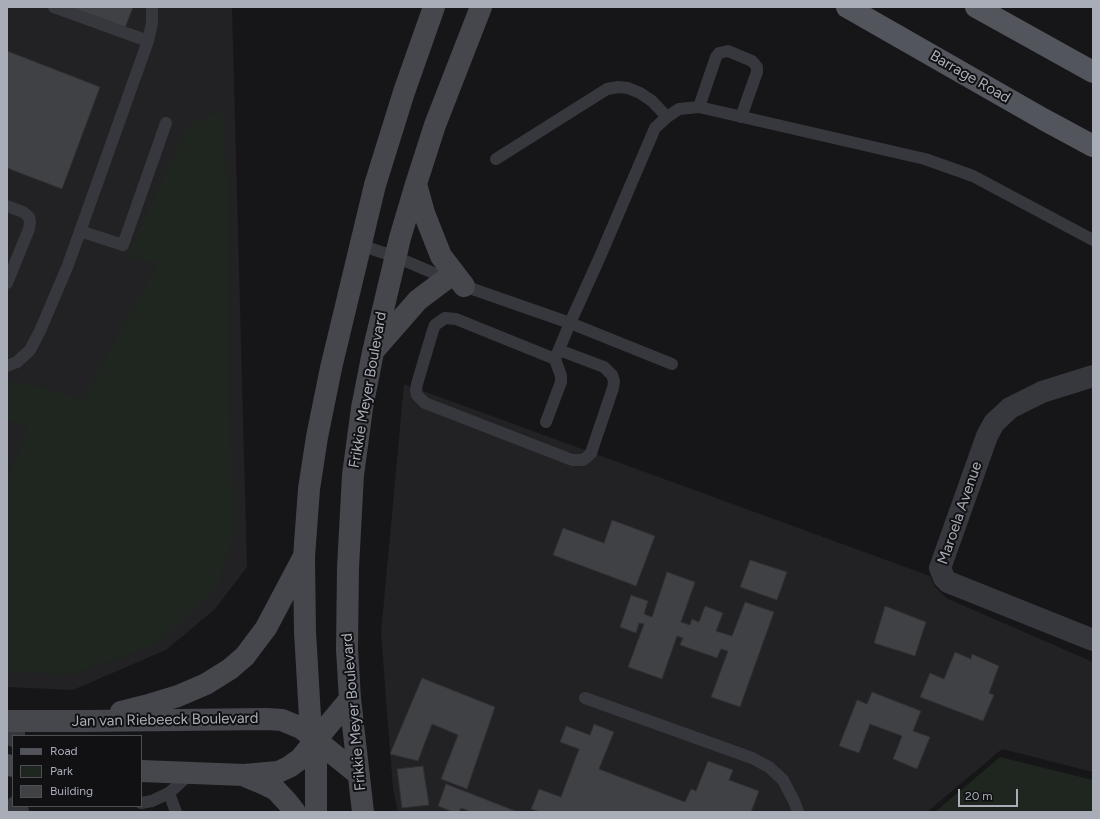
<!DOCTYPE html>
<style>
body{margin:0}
#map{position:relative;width:1100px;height:819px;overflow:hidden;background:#161618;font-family:Figtree,sans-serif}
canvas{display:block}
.frame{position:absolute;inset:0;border:8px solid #a8adb8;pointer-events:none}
.legend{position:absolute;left:12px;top:735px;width:130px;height:72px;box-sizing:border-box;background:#111113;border:1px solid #4d4f55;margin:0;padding:5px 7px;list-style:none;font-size:12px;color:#a8adb8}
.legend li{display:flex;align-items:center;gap:8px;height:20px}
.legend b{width:20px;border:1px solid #4d4f55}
.scale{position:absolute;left:958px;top:789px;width:60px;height:18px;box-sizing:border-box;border:2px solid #a8adb8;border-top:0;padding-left:5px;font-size:12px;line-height:14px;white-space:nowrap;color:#a8adb8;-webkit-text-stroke:3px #111113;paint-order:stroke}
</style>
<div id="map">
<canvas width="1100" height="819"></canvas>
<div class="frame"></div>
<ul class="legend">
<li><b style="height:5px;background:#53555c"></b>Road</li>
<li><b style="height:11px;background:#1e261f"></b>Park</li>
<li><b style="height:11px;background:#404145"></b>Building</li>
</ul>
<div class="scale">20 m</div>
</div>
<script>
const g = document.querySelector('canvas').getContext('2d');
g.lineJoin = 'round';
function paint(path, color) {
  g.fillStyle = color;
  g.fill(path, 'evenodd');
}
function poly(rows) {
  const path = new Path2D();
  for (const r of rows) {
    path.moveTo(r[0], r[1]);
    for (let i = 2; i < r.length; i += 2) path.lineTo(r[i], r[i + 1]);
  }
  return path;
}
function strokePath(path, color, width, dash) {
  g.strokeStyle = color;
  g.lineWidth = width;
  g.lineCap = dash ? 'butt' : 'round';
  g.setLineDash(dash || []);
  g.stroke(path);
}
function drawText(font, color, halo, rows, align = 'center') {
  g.font = font + ' Figtree,sans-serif';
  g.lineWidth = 4;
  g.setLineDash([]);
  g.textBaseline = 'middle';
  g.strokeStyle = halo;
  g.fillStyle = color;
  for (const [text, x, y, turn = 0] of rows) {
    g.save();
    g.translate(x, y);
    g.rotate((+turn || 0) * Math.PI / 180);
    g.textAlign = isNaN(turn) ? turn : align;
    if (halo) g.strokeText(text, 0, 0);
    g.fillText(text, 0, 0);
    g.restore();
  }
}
paint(poly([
 [7,7,232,7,247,567,215,609,166,650,73,690,7,687],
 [404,384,930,576,935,587,946,598,1093,662,1093,772,1002,749,927,812,398,812,393,789,381,633]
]), '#222225');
paint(poly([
 [225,108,229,242,227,378,235,529,217,588,154,646,72,674,7,672,7,482,28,426,7,419,7,380,28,384,83,399,158,264,128,256,188,125],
 [1000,757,1093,780,1093,812,935,812]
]), '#1e261f');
const building = poly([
 [69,7,133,7,125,28,69,7],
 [7,51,100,87,62,189,7,168,7,51],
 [612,520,655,536,636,586,553,555,563,528,604,543,612,520],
 [750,560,787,572,777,600,740,587,750,560],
 [667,572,695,582,681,622,690,625,692,619,699,622,705,606,723,613,716,631,732,636,745,602,774,612,740,707,711,697,728,651,721,649,717,658,680,645,683,638,677,636,662,679,628,667,644,624,639,623,636,633,620,627,631,595,648,601,644,614,652,617,667,572],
 [885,606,926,622,915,656,874,643,885,606],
 [955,652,971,659,972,654,999,666,989,693,994,695,983,721,920,697,930,673,944,679,955,652],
 [422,678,495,707,467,789,441,779,458,735,432,724,418,761,390,754,422,678],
 [872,692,921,711,913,731,930,737,917,769,893,759,902,736,870,724,859,753,839,746,857,700,867,704,872,692],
 [594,724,614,732,599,769,685,802,691,789,696,791,708,761,733,770,729,780,759,791,751,812,540,812,531,809,539,789,561,797,579,749,560,742,566,726,590,735,594,724],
 [423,766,429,805,402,808,397,769,423,766],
 [446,784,518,812,471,812,461,808,459,812,453,812,438,806,446,784]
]);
paint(building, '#404145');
strokePath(building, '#303034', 1);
strokePath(poly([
 [54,7,148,41],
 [699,107,716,57,719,53,728,51,752,61,757,67,757,72,741,117],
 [496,159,607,89,618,87,628,88,640,93,652,101,667,117],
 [7,206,23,212,29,217,30,222,29,229,7,283],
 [80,231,123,245,166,123],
 [360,245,396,257,464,286,570,323,599,259,655,128,667,117,679,109,699,107,925,159,973,176,1093,240],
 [559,350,604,367,612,375,614,381,613,388,591,453,587,457,583,460,572,460,425,403,417,395,416,390,417,384,433,330,435,325,445,318,456,319,555,359,570,323,672,364],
 [7,366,17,362,30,350,40,331,68,265,148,41,152,23,152,7],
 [546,422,561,382,561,376,555,359],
 [585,698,752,758,769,767,783,780,794,801,798,812],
 [169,793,176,812],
 [141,803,152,801,169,793,191,773]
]), '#37383d', 12);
strokePath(poly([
 [1093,376,1042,392,1010,408,994,423,987,436,940,568,944,578,948,582,1093,640],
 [14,736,14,721],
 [17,806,18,812]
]), '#37383d', 22);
strokePath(poly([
 [416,184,424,213,441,256,464,286],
 [376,348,418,300,446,279],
 [121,712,145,706,178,696,206,684,230,669,245,656,266,628,302,560],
 [7,721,84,721,267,719,282,720,301,728,358,774],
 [7,765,13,766],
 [141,771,244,775,278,772,289,767,300,759,350,699],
 [245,776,262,783,276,790,288,803,295,812],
 [316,812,316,740,310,717,305,632,304,557,309,489,317,437,331,368,375,185,404,92,434,7],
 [363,812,350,699,347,649,348,568,353,475,362,408,373,352,400,238,416,184,435,125,481,7]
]), '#45474d', 22);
strokePath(poly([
 [847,7,1043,119,1093,146],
 [976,7,1093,72]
]), '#53555c', 22);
drawText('15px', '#a8adb8', '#111113', [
 ["Barrage Road",970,77,30],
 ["Frikkie Meyer Boulevard",368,390,-80],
 ["Maroela Avenue",960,513,-71],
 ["Frikkie Meyer Boulevard",354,712,-95],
 ["Jan van Riebeeck Boulevard",165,720,-1]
]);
</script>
